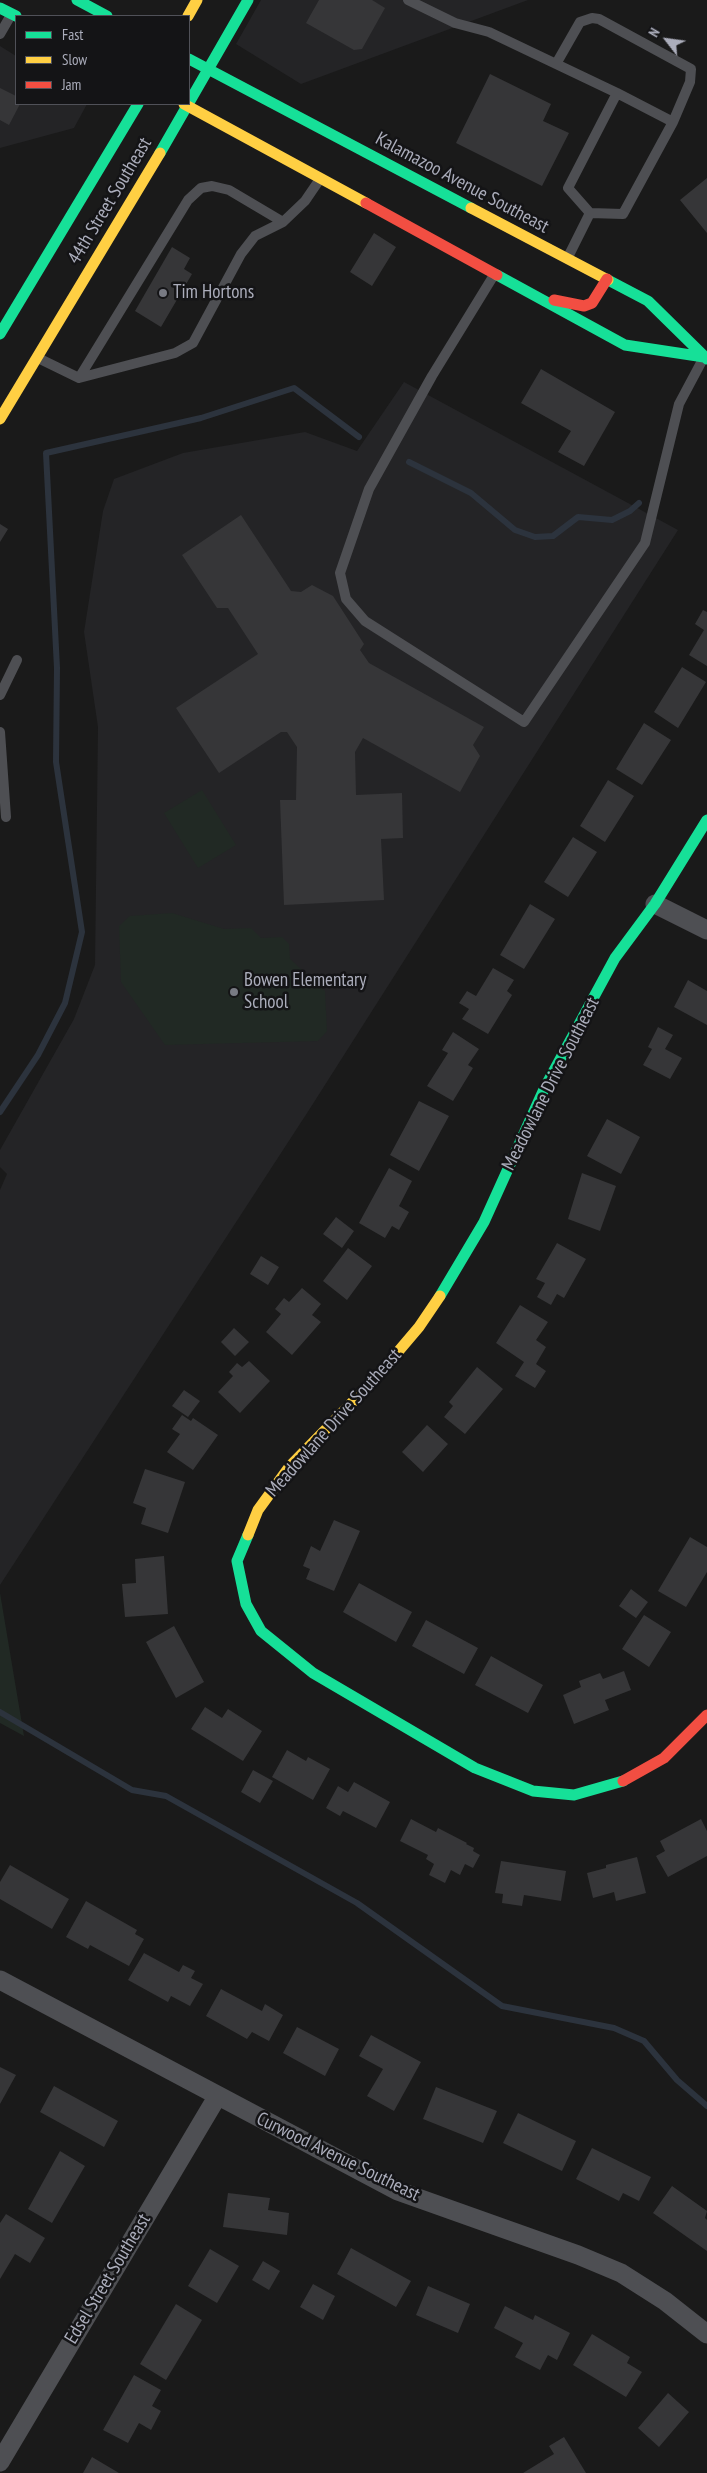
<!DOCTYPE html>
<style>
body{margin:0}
#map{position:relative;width:707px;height:2473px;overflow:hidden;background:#1a1a1a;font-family:"PT Sans Narrow",sans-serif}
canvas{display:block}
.legend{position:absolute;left:15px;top:15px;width:175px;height:90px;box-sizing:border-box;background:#141416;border:1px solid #505158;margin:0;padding:6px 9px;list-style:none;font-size:15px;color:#abadbb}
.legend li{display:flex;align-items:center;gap:10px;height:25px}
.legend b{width:25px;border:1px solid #505158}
.north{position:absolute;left:642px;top:15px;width:50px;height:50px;-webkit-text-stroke:4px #141416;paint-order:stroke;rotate:300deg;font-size:14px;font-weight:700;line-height:20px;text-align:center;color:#abadbb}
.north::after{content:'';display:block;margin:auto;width:18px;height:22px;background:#abadbb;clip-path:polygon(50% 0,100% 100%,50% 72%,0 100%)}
</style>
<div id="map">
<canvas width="707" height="2473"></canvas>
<ul class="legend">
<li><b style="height:6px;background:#16e098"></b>Fast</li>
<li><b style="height:6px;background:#ffcf43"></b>Slow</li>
<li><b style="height:6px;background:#f24e42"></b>Jam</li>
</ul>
<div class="north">N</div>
</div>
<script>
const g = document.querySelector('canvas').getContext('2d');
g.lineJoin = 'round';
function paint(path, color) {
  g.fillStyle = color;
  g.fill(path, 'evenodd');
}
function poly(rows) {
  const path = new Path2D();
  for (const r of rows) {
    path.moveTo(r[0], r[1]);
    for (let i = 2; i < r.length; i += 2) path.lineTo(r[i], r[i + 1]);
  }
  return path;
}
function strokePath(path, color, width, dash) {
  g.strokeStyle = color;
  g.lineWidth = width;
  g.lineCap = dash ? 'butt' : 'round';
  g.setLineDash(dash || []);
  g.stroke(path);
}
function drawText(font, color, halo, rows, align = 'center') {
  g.font = font + ' "PT Sans Narrow",sans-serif';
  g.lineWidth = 5;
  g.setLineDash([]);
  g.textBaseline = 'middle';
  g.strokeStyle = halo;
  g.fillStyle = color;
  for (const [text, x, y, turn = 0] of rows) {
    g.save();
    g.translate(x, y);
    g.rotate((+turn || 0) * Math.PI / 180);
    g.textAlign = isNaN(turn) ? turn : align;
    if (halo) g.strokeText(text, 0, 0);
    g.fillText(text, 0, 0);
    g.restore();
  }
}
paint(poly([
 [261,0,528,0,301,84,236,44],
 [0,46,16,56,16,104,87,104,74,128,0,148],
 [404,382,678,530,309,1110,0,1585,0,1190,7,1174,0,1167,0,1150,74,1019,95,965,98,727,84,632,103,511,114,479,183,453,305,432,357,451]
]), '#242426');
paint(poly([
 [202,790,236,845,198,868,164,813],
 [172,913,224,929,251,928,261,938,282,937,289,944,290,959,325,991,327,1031,318,1041,165,1045,121,982,119,926,130,916],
 [0,1593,24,1736,0,1723]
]), '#212924');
strokePath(poly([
 [409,462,471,493,515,530,535,537,553,536,578,517,612,520,630,511,639,503],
 [0,1112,38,1055,65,1003,82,932,56,762,57,668,46,453,201,418,294,388,359,437],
 [0,1712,132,1790,166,1796,357,1903,502,2006,614,2028,644,2041,677,2080,707,2106]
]), '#2c333d', 6);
paint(poly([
 [319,0,372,0,385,8,362,49,354,50,306,23],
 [490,74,551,104,543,121,569,133,542,186,456,143],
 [0,88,16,96,16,104,20,104,9,125,0,120],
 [707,178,707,233,680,200],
 [374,233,396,247,372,286,350,272],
 [172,247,190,258,184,269,192,274,161,327,135,311],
 [541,369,615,412,584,466,558,452,571,431,521,403],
 [241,515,291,591,301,592,312,585,333,596,364,644,360,650,369,663,484,727,473,745,480,756,460,792,363,738,355,752,356,795,402,793,403,838,381,839,384,900,284,905,280,800,296,800,297,747,287,732,281,732,219,773,176,708,258,654,228,608,217,608,182,555],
 [0,524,8,529,0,542],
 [703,610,707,612,707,666,689,655,704,630,695,624],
 [682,667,706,682,678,728,654,712],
 [644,723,671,740,642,785,616,769],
 [608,780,634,796,605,842,580,826],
 [573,837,597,852,568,897,544,882],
 [530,904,555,919,524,969,500,955],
 [493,968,514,980,507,991,512,995,488,1034,462,1019,469,1009,459,1003,467,991,476,996],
 [688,980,707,991,707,1025,674,1007],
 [658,1027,673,1035,665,1049,682,1058,670,1079,643,1065,652,1049,648,1047],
 [453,1032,479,1049,468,1065,473,1068,453,1101,427,1086,448,1053,442,1050],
 [419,1101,449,1116,419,1171,390,1155],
 [607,1119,640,1137,621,1174,587,1156],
 [389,1168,412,1181,399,1206,409,1212,399,1230,392,1226,385,1238,359,1223],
 [582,1173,616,1186,600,1231,568,1219],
 [336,1217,354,1231,342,1248,323,1234],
 [557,1243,586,1259,564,1298,557,1294,551,1305,537,1297,545,1283,536,1279],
 [348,1248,372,1266,347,1300,323,1281],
 [261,1256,279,1267,268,1285,250,1274],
 [302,1288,321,1304,312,1315,321,1322,292,1355,266,1332,281,1314,275,1309,284,1298,289,1302],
 [520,1305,548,1322,536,1340,546,1347,536,1364,546,1371,535,1388,515,1376,524,1362,496,1343],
 [234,1328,249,1342,235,1356,221,1342],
 [249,1361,270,1381,240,1413,218,1392,233,1376,229,1372,237,1363,242,1367],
 [477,1367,503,1389,465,1434,444,1417,453,1406,449,1402],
 [184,1390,200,1401,188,1417,172,1406],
 [182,1415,191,1421,193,1418,218,1435,193,1470,167,1452,180,1434,172,1429],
 [427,1425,448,1444,423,1472,402,1452],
 [145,1469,185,1482,168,1533,141,1524,146,1508,133,1503],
 [334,1520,360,1531,334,1591,306,1579,310,1569,303,1566,311,1546,320,1551],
 [690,1537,707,1547,707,1572,686,1607,658,1591],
 [164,1556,168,1614,125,1617,122,1584,136,1583,135,1559],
 [359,1583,412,1612,396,1642,343,1612],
 [631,1589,648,1602,636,1618,619,1606],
 [644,1615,671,1632,649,1667,622,1649],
 [426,1620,478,1648,464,1674,412,1646],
 [174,1626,204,1682,176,1698,146,1642],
 [491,1656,543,1685,528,1713,475,1685],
 [624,1671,631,1690,605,1700,609,1710,574,1724,563,1695,581,1687,579,1681,600,1673,603,1679],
 [205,1707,222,1718,228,1709,262,1731,243,1761,191,1729],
 [287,1750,306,1761,308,1757,330,1769,313,1800,272,1777],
 [253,1770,273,1781,260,1803,241,1792],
 [354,1782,390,1802,376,1828,343,1811,340,1816,326,1808,338,1786,348,1792],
 [411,1819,436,1832,438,1828,467,1843,466,1844,474,1848,473,1851,480,1855,473,1868,465,1864,460,1875,451,1870,445,1883,429,1875,434,1864,426,1859,428,1855,400,1841],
 [701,1819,707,1831,707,1856,668,1877,656,1856,665,1851,660,1841],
 [637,1857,646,1893,616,1901,614,1892,593,1898,587,1873,606,1868,606,1865],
 [501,1861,566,1871,561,1901,524,1895,522,1906,502,1903,503,1894,495,1893],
 [10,1865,69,1899,52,1929,0,1899,0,1882],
 [86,1901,137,1930,135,1934,144,1939,129,1966,90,1945,88,1949,66,1937],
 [144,1953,179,1972,183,1965,195,1971,191,1978,203,1984,190,2006,171,1996,168,2002,128,1980],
 [221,1989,262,2011,265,2004,283,2015,269,2041,252,2032,247,2039,206,2016],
 [297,2027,339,2049,325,2076,283,2053],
 [371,2035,421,2062,394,2111,367,2096,383,2069,359,2056],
 [0,2067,16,2075,0,2104],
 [54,2086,118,2121,104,2147,40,2112],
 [436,2087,497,2111,483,2143,423,2119],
 [518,2113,576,2141,562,2171,503,2143],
 [592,2148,651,2177,639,2201,623,2193,619,2201,576,2179],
 [60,2151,85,2166,52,2223,28,2209],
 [672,2186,707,2211,705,2218,707,2220,707,2251,653,2213],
 [228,2193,270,2198,268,2210,289,2213,287,2235,223,2227],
 [6,2214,45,2238,30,2263,15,2254,0,2279,0,2223],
 [351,2248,411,2281,396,2307,337,2274],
 [210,2249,239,2266,217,2303,188,2286],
 [263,2261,280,2271,269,2290,252,2280],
 [313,2284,335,2296,323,2320,300,2307],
 [428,2286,470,2304,458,2333,416,2315],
 [176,2304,202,2320,166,2380,140,2364],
 [505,2306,533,2320,535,2315,570,2333,557,2360,548,2355,540,2370,515,2357,523,2343,494,2328],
 [592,2334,630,2357,627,2363,642,2372,626,2397,573,2365],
 [134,2375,161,2390,152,2406,161,2411,151,2430,139,2423,128,2443,103,2430],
 [668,2393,689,2412,659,2447,638,2428],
 [564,2437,586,2473,523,2473,554,2454,549,2446],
 [92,2457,119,2473,83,2473]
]), '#363638');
strokePath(poly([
 [408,0,455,23,489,32,617,93],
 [0,34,11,15],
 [556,64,580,22,592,18,599,19,691,69,690,82,673,122],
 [568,257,590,213,568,188,617,93,673,122,623,214,590,213],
 [494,275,432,376,369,489,340,573,346,599,365,621,524,722,645,543,679,404,703,359],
 [38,358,79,378,175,353,193,343,241,254,255,236,283,222,305,201,320,179],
 [79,378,188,200,201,188,212,186,229,190,283,222],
 [0,695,17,660],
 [0,732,6,817]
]), '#4e4f53', 10);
strokePath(poly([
 [655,904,707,930],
 [0,1980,398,2191,578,2255,621,2273,665,2301,707,2334],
 [0,2462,217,2097]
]), '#4e4f53', 19);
strokePath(poly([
 [77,0,107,16],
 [0,8,16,16],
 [189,59,471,208],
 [160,153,248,0],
 [497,275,625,345,704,357],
 [608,280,648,301,707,359],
 [0,334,138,104],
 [440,1296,484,1222,545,1087,615,958,655,904,707,820],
 [248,1535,237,1561,246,1604,261,1631,313,1673,475,1768,533,1791,574,1795,623,1781]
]), '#16e098', 11);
strokePath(poly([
 [188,16,197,0],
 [184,104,366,203],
 [471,208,608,280],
 [0,419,160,153],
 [248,1535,258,1510,290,1466,374,1380,419,1327,440,1296]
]), '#ffcf43', 11);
strokePath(poly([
 [366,203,497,275],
 [554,300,584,306,592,303,607,279],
 [623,1781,664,1758,707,1715]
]), '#f24e42', 11);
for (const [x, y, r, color] of [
 [163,293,5,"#787a83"],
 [234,992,5,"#787a83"]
]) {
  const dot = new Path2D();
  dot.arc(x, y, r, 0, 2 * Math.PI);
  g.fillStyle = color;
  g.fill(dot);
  strokePath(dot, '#141416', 2);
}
drawText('19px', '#abadbb', '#141416', [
 ["Kalamazoo Avenue Southeast",462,183,28],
 ["44th Street Southeast",110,201,-59],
 ["Meadowlane Drive Southeast",551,1084,-63],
 ["Meadowlane Drive Southeast",334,1423,-48],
 ["Curwood Avenue Southeast",338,2157,26],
 ["Edsel Street Southeast",108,2279,-59]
]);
drawText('19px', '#abadbb', '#141416', [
 ["Tim Hortons",173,293],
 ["Bowen Elementary",244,981],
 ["School",244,1003]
], 'left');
</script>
